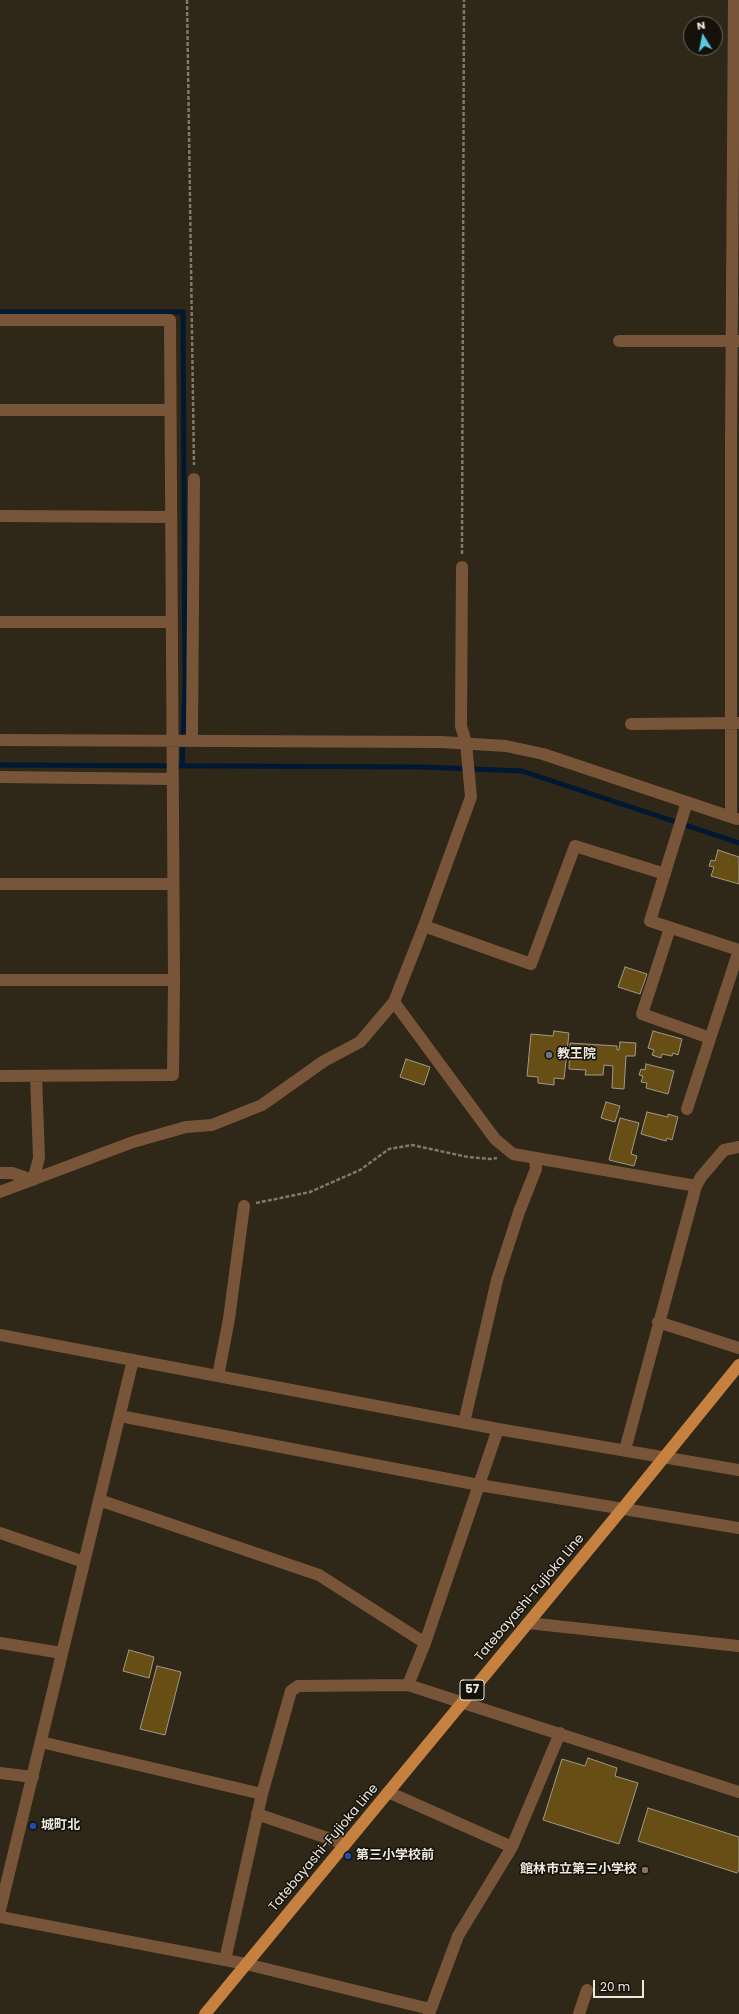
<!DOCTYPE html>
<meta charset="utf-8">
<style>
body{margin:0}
#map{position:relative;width:739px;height:2014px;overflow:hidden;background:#2f2718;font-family:Poppins,sans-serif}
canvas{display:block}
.north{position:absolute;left:683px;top:16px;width:40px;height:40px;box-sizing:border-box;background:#14110a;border:1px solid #6b675f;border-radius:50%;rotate:350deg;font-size:11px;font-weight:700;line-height:16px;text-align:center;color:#ede8de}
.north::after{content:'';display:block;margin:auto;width:14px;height:18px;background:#58c9e4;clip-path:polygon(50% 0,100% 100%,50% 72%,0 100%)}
.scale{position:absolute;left:593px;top:1980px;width:51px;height:18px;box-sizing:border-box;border:2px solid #ede8de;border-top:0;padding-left:5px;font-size:12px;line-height:14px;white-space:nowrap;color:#ede8de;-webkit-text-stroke:3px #14110a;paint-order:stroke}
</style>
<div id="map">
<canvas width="739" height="2014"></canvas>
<div class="north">N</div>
<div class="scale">20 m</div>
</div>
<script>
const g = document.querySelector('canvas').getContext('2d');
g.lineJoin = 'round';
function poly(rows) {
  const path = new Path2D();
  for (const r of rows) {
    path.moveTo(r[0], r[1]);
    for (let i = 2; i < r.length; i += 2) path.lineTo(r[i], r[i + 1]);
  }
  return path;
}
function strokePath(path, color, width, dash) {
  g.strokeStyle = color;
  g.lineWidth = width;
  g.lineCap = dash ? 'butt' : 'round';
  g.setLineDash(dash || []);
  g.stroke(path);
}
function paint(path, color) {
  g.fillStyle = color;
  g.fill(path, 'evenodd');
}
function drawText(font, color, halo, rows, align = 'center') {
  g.font = font + ' Poppins,"Noto Sans JP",sans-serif';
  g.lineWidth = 3;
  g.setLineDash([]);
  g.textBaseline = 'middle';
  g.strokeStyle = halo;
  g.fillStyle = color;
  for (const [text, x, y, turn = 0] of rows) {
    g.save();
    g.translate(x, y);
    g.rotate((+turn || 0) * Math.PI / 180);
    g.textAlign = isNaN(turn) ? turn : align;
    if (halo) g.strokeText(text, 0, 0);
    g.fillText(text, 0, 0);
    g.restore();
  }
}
strokePath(poly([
 [0,312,183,312,185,685,182,766],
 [0,765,423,767,522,771,739,843]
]), '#001832', 5);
const building = poly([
 [718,850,739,857,739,884,711,876,714,867,709,866,711,860,715,861,718,850],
 [625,967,647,974,640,994,618,987,625,967],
 [554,1031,569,1033,564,1079,554,1078,554,1085,538,1083,538,1077,527,1076,531,1034,553,1036,554,1031],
 [653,1031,682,1039,678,1055,673,1053,672,1056,662,1054,661,1058,652,1055,654,1050,648,1048,653,1031],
 [620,1042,636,1043,635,1056,626,1056,624,1089,612,1088,613,1066,604,1065,603,1075,585,1075,586,1070,569,1069,570,1043,617,1046,617,1050,619,1050,620,1042],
 [406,1059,430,1067,424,1085,400,1077,406,1059],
 [646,1064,674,1071,668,1094,646,1088,647,1083,641,1082,643,1076,639,1075,641,1069,645,1070,646,1064],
 [606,1102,620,1106,615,1122,601,1118,606,1102],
 [647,1112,668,1117,668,1114,678,1117,672,1140,667,1138,666,1141,641,1134,647,1112],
 [620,1118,639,1123,631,1154,637,1156,634,1166,609,1160,620,1118],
 [129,1650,154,1657,149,1678,123,1671,129,1650],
 [157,1666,181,1672,165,1735,140,1729,157,1666],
 [588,1758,617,1768,615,1776,638,1783,619,1844,543,1820,562,1759,585,1766,588,1758],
 [648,1808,739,1837,739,1870,737,1873,638,1841,648,1808]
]);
paint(building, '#664e15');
strokePath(building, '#a29986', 1);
strokePath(poly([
 [187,0,194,465],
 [462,554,464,0],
 [256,1203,310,1192,360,1170,389,1149,412,1145,468,1157,491,1159,497,1158]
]), '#7f786b', 2.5, [4, 2]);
strokePath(poly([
 [0,320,170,320,174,980,173,1075,0,1076],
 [619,341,739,341],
 [0,410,170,410],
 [0,516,171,517],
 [0,622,171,622],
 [631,724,738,723],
 [0,740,441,742,506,746,543,754,737,819],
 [191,741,192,731,194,479],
 [0,777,172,779],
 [687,802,650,921,739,950],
 [731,817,731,442,734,0],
 [0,884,173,884],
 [424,926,531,964,575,846,665,874],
 [670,928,642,1014,710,1038],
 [0,980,174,980],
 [394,1002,495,1139,513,1154,696,1186],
 [687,1109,739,950],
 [0,1173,12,1173,33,1180,39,1158,36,1076],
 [0,1192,133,1142,186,1127,212,1125,262,1105,324,1061,360,1042,394,1002,424,926,471,797,466,743,461,726,462,567],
 [658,1322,739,1348],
 [0,1335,498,1429,739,1470],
 [218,1376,229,1319,244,1206],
 [120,1416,479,1485,739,1528],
 [464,1423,497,1280,519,1212,536,1169,535,1159],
 [625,1450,696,1186,701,1177,724,1150,739,1147],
 [99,1500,319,1575,425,1643],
 [0,1533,84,1562],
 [528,1623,739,1646],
 [0,1643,62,1653],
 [408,1685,425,1643,498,1429],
 [41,1742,262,1794],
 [0,1773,33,1777],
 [388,1792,512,1847,560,1733],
 [257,1814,345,1844],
 [0,1910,133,1360],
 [0,1917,246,1964,430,2009],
 [225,1960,262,1794,291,1691,298,1686,408,1685,739,1792],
 [429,2014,458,1936,512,1847],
 [579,2014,587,1990]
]), '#785538', 12);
strokePath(poly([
 [205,2014,623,1508,739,1365]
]), '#c68040', 12);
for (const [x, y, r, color] of [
 [549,1055,4,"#6b7280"],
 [33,1826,4,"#1a4fb4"],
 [348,1856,4,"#1a4fb4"],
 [645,1870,4,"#8d6e63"]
]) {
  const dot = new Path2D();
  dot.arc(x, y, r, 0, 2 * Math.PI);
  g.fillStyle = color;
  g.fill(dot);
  strokePath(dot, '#14110a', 1.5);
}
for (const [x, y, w] of [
 [472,1690,24]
]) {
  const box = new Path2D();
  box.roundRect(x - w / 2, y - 10, w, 20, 3);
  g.fillStyle = '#14110a';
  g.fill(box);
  strokePath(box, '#ede8de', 1);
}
drawText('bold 12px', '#ede8de', null, [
 ["57",472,1690]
]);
drawText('bold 13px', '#ede8de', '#14110a', [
 ["教王院",557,1055],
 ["城町北",41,1826],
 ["第三小学校前",356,1856],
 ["館林市立第三小学校",637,1870,"right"]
], 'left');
drawText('13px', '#ede8de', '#14110a', [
 ["Tatebayashi-Fujioka Line",530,1598,-50],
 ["Tatebayashi-Fujioka Line",324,1848,-50]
]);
</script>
